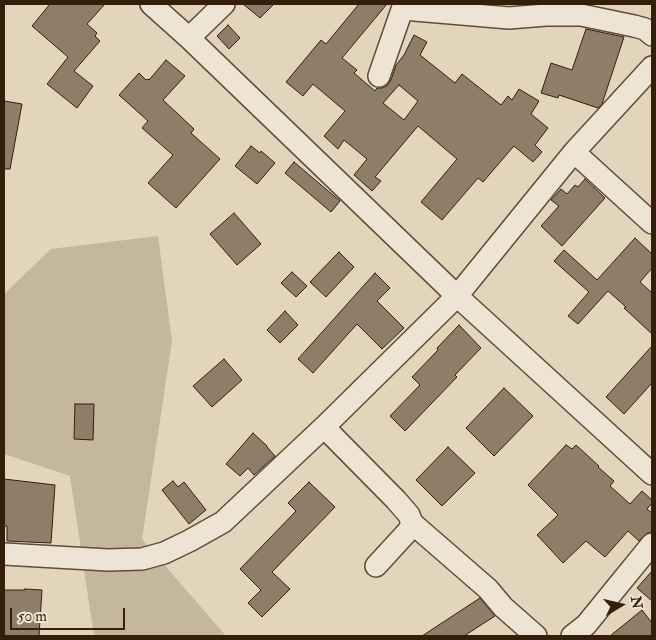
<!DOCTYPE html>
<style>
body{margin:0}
#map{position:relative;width:656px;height:640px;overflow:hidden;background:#e3d5bc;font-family:"IM FELL Double Pica",serif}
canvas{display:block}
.frame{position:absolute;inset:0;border:5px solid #341f0b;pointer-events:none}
.north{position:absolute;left:596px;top:580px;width:50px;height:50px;-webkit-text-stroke:4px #ede4d3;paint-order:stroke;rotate:81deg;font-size:14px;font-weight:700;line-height:20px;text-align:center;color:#341f0b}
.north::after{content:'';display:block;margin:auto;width:18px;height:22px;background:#341f0b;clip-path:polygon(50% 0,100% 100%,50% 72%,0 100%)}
.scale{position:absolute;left:10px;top:608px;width:115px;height:22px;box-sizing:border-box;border:2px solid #341f0b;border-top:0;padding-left:6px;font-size:15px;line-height:18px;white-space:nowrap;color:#341f0b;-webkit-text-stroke:4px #ede4d3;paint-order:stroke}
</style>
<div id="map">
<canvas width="656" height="640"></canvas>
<div class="frame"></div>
<div class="north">N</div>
<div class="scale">50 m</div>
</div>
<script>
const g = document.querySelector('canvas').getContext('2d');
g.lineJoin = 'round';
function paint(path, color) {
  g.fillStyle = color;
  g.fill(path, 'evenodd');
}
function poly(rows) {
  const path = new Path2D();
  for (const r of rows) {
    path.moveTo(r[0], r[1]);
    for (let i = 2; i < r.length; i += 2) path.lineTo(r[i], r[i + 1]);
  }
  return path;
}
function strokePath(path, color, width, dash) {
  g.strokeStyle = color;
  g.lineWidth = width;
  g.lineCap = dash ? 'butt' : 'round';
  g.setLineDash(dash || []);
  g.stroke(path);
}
paint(poly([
 [158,236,172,341,142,539,226,636,94,636,70,476,4,454,4,294,51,249]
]), '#c5b69e');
const building = poly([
 [50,4,105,4,87,24,97,33,95,36,100,41,74,71,93,86,77,108,47,84,68,57,32,26,50,4],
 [243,4,274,4,260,18,243,4],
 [359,4,387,4,342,58,357,70,354,73,375,91,377,88,382,88,387,86,391,80,396,65,404,55,414,35,427,42,420,55,455,83,462,74,501,105,508,96,512,100,519,89,539,101,531,114,548,128,535,145,542,152,533,162,514,146,483,182,478,178,442,220,421,202,457,159,418,126,375,177,381,181,372,191,354,175,367,159,344,140,338,149,324,136,345,111,313,84,303,96,286,82,321,40,326,44,359,4],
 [399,85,418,101,404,120,383,103,399,85],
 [228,25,240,38,229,49,217,36,228,25],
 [586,29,624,37,602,104,598,108,559,95,558,98,541,93,551,63,572,70,586,29],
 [166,60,185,76,163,100,194,129,191,133,220,159,176,208,148,183,173,155,142,128,148,121,119,95,139,73,146,80,148,79,149,80,166,60],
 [4,101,22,104,10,169,4,169,4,101],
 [251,146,260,153,261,151,275,163,257,184,235,166,251,146],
 [294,162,340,201,331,212,285,173,294,162],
 [585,179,605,198,562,246,541,226,559,206,551,200,561,189,567,194,575,185,578,187,585,179],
 [234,213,261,244,237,265,210,234,234,213],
 [635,238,652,254,652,268,640,282,652,293,652,334,624,308,626,307,608,291,578,324,568,316,589,292,554,261,564,250,597,280,635,238],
 [339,252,354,267,326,297,310,282,339,252],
 [292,272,307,286,296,297,281,283,292,272],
 [375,273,390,288,377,301,404,328,382,349,357,324,313,373,298,359,375,273],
 [285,311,298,325,280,343,267,330,285,311],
 [459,325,481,348,455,375,457,377,405,431,390,416,420,385,412,377,438,350,437,348,459,325],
 [652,346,652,383,624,414,606,397,652,346],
 [224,359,242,380,212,407,193,386,224,359],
 [504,388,533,416,494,456,466,428,504,388],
 [75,404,94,404,93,440,74,439,75,404],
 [253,433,267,446,267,447,275,456,254,475,248,468,240,476,226,464,253,433],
 [566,445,572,449,576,445,599,466,598,467,614,481,610,486,630,504,642,491,652,500,652,503,647,509,652,513,652,532,647,533,639,541,628,531,605,557,586,541,563,563,537,535,558,515,528,485,566,445],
 [448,447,475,473,442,506,416,480,448,447],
 [4,479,55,485,51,543,7,541,7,526,4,526,4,479],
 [173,481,178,487,184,482,206,510,189,524,162,490,173,481],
 [309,482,335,507,272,572,290,589,262,617,248,603,261,590,240,569,296,511,288,503,309,482],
 [652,571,652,601,637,588,652,571],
 [25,589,42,590,39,636,4,636,4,590,25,590,25,589],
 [480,598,495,616,464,636,422,636,480,598],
 [642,610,652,623,652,636,610,636,642,610]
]);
paint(building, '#8f7e67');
strokePath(building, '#341f0b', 1);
const minor = poly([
 [151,4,189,38,457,296,652,474],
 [403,9,509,18,546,15,581,15,634,26,645,29,652,35],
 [189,38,224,4],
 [379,76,404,4],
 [574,152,652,223],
 [324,427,396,500,409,515,412,523,409,530,376,566],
 [412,523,488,589,503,607,536,636],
 [4,554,108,560,142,559,164,553,189,541,223,522,324,427,457,296,574,152,652,67],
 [572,636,586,625,612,593,652,544]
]);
strokePath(minor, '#604c37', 24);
strokePath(minor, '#ede4d3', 21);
</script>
